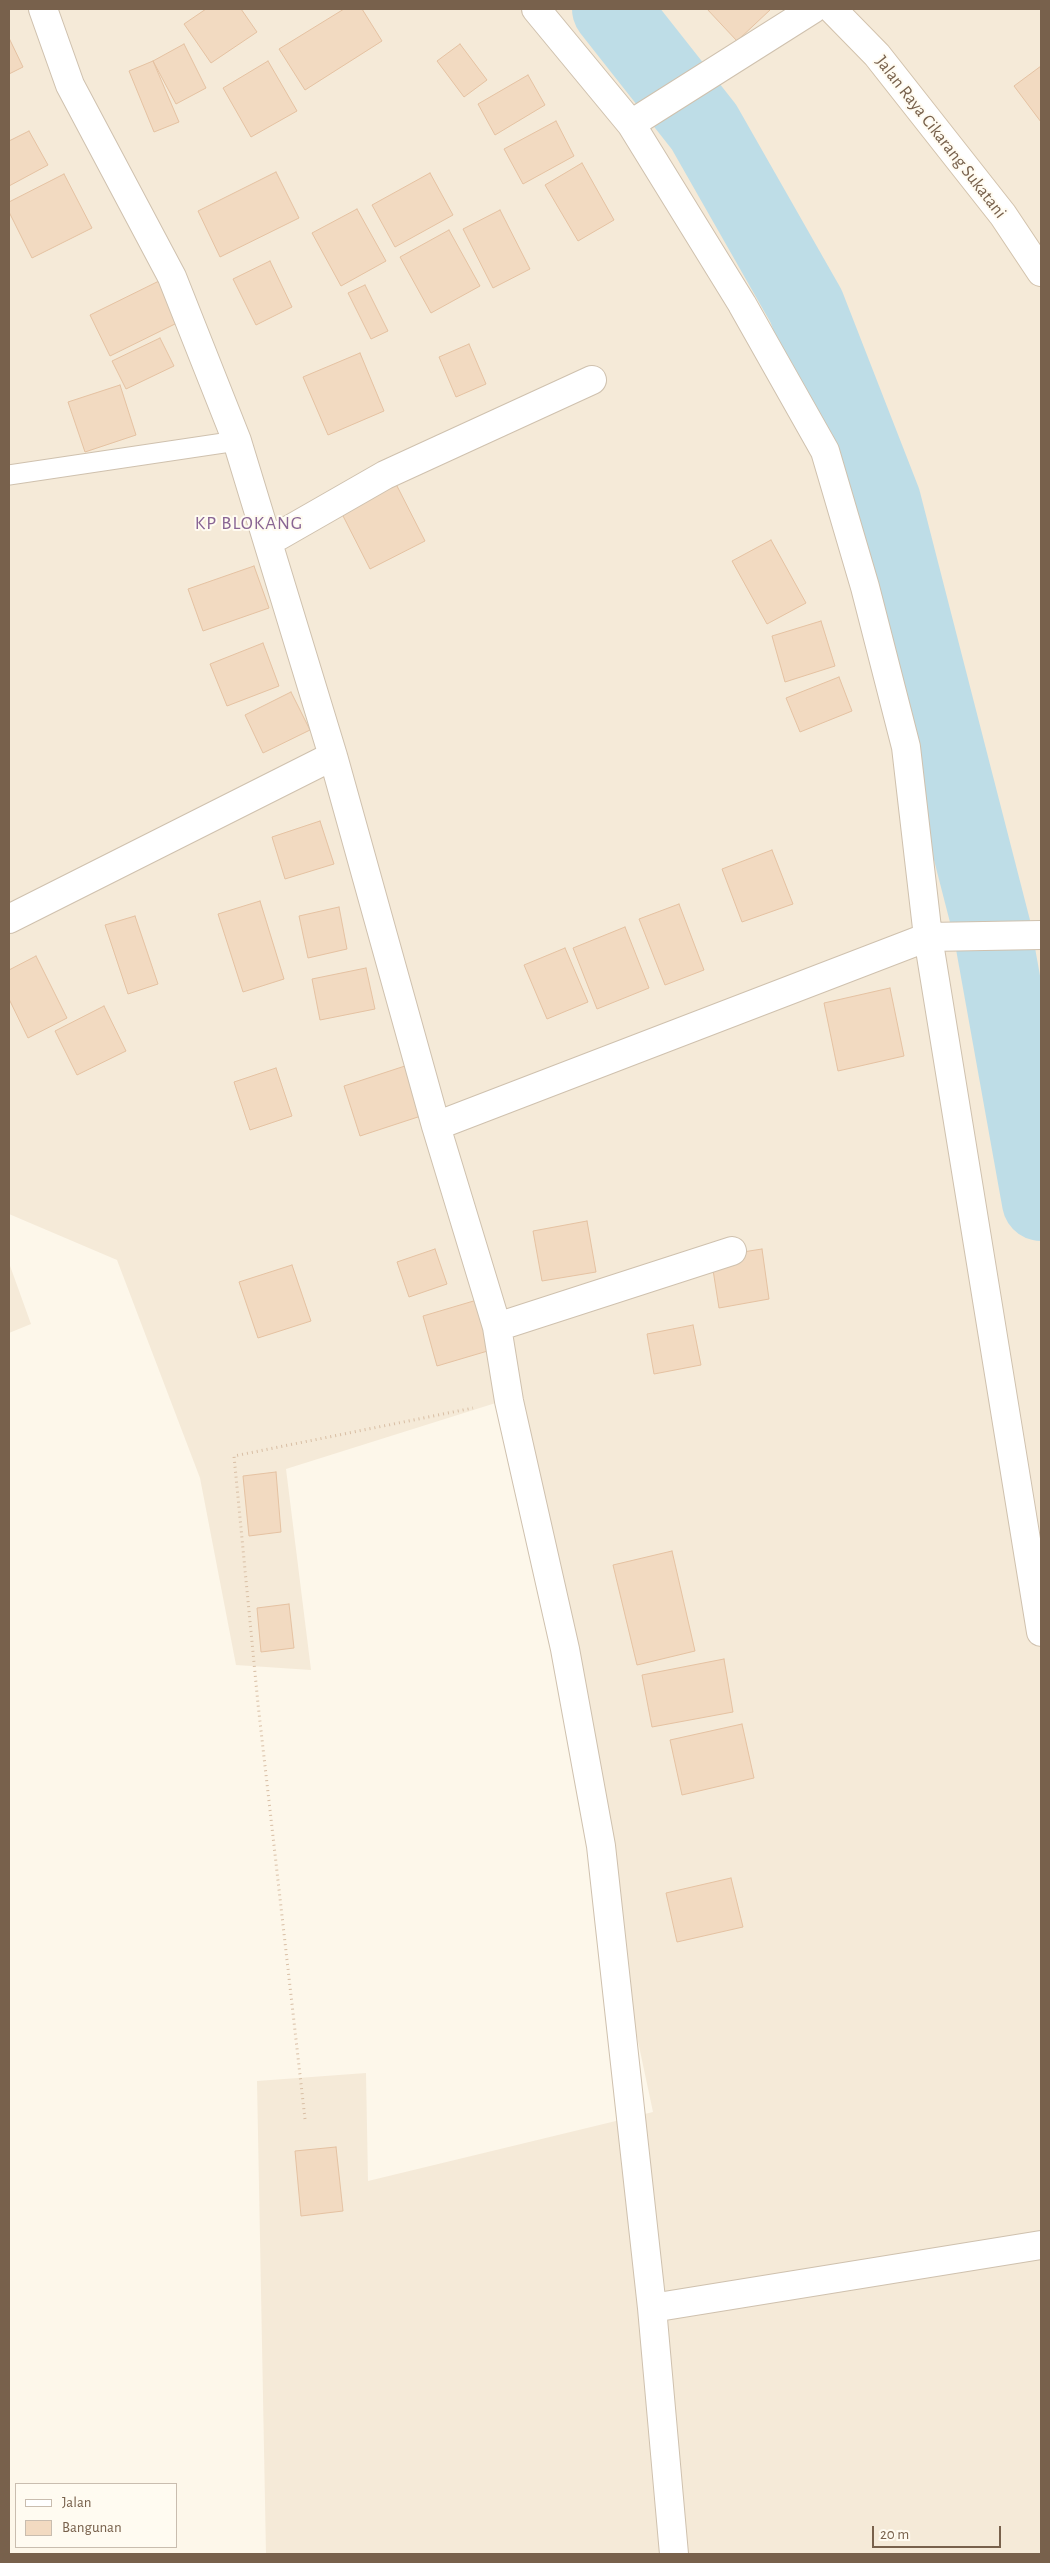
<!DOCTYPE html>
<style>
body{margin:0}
#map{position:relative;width:1050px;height:2563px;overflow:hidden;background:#fdf7ea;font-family:"Alegreya Sans",sans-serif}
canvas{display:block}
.frame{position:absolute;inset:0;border:10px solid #78614c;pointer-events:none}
.legend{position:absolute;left:15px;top:2483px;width:162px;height:65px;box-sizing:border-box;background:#fffbf1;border:1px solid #c9bdaf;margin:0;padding:6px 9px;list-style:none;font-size:15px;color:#78614c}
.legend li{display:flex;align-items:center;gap:10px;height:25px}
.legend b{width:25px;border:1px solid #c9bdaf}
.scale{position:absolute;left:872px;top:2526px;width:129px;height:22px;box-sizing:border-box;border:2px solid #78614c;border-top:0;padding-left:6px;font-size:15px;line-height:18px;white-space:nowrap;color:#78614c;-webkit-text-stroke:4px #fffbf1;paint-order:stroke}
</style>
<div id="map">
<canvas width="1050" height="2563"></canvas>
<div class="frame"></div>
<ul class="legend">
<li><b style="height:6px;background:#fff"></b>Jalan</li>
<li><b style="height:14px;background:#f2dac1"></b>Bangunan</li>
</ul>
<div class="scale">20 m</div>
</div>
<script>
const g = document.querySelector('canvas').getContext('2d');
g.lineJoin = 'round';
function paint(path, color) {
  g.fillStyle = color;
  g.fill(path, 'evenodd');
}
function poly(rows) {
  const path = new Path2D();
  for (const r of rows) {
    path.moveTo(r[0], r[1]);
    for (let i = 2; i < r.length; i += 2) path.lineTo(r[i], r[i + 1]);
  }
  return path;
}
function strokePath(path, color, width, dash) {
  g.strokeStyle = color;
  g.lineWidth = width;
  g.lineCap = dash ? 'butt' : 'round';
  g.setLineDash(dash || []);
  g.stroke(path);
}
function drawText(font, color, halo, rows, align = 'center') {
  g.font = font + ' "Alegreya Sans",sans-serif';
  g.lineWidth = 4;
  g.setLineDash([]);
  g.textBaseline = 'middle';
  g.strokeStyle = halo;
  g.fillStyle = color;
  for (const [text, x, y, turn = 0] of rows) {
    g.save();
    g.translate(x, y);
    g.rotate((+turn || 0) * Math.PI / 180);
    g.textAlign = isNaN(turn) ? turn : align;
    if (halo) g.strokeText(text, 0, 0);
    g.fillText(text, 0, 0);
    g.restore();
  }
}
paint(poly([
 [9,9,1041,9,1041,2554,266,2554,257,2081,366,2073,368,2181,653,2112,502,1401,286,1469,311,1670,236,1665,200,1478,117,1260,9,1214],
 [9,1263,31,1324,9,1333]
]), '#f5ead8');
strokePath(poly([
 [611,9,704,127,806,306,882,501,992,929,1041,1202]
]), '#bedde7', 78);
const building = poly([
 [206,9,241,9,257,32,211,63,184,24,206,9],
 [344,9,362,9,382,41,305,90,279,49,344,9],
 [707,9,771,9,737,41,707,9],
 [9,38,23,67,9,74,9,38],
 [184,44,206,88,176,104,153,61,184,44],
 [460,44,487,80,464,97,437,61,460,44],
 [153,61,179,122,154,132,129,71,153,61],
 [268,61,297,111,251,137,223,88,268,61],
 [1041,66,1041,122,1014,86,1041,66],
 [528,75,545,105,495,135,478,104,528,75],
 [556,121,574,156,523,184,504,149,556,121],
 [29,131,48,165,9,186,9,141,29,131],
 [582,163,614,220,578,241,545,185,582,163],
 [276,172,299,218,220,257,198,211,276,172],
 [430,173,453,215,395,247,372,205,430,173],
 [64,174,92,228,32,258,9,212,9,202,64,174],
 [357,209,386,261,341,286,312,233,357,209],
 [500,210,530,269,493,288,463,229,500,210],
 [449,230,480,286,431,313,400,257,449,230],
 [270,261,292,307,256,325,233,279,270,261],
 [159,281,179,322,110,356,90,315,159,281],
 [365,285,388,331,371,339,348,293,365,285],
 [160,338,174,366,126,389,112,361,160,338],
 [469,344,486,384,456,397,439,357,469,344],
 [360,353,384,411,328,435,303,377,360,353],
 [120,385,136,435,85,452,68,402,120,385],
 [395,482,425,541,370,569,340,510,395,482],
 [771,540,806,603,767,624,732,561,771,540],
 [254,566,269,608,203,631,188,589,254,566],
 [821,621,835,666,785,682,772,636,821,621],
 [263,643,279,686,227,706,210,664,263,643],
 [839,677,852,711,800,732,786,698,839,677],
 [291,692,310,730,263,753,245,715,291,692],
 [320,821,334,864,285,879,272,837,320,821],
 [772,850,793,904,742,922,722,869,772,850],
 [260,901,284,979,243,992,218,914,260,901],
 [679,904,704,970,665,985,639,919,679,904],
 [339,907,347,949,308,958,299,916,339,907],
 [135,916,158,984,128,994,105,925,135,916],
 [625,927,649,988,597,1009,573,948,625,927],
 [565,948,588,1002,547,1019,524,965,565,948],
 [36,956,67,1018,28,1038,9,999,9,970,36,956],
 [366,968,375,1009,320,1020,312,979,366,968],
 [890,988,904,1056,838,1071,824,1003,890,988],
 [104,1006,126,1051,77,1075,55,1031,104,1006],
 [408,1065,424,1115,360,1136,344,1086,408,1065],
 [276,1068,292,1116,250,1130,234,1082,276,1068],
 [587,1221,596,1272,542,1281,533,1231,587,1221],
 [435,1249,447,1284,409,1297,397,1262,435,1249],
 [762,1249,769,1299,719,1308,711,1257,762,1249],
 [292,1265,311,1321,258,1338,239,1282,292,1265],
 [477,1300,491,1350,437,1366,423,1316,477,1300],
 [693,1325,701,1365,654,1374,647,1334,693,1325],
 [276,1472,281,1532,249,1536,243,1476,276,1472],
 [672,1551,695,1651,637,1665,613,1565,672,1551],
 [289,1604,294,1648,261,1652,257,1608,289,1604],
 [724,1659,733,1712,652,1727,642,1675,724,1659],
 [742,1724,754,1778,682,1795,670,1740,742,1724],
 [731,1878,743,1927,677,1942,666,1893,731,1878],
 [336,2147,343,2211,301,2216,295,2151,336,2147]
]);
paint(building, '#f2dac1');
strokePath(building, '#e5c2a2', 1);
const lane = poly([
 [9,475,237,441]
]);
const street = poly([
 [43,9,70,85,172,277,237,441,333,756,436,1126,497,1327,509,1401,565,1649,601,1846,652,2308,674,2554],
 [536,9,631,124,742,304,825,451,865,587,906,747,928,937,1041,1632],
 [631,124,813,9],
 [268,542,385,475,592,380],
 [9,919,333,756],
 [436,1126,928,937,1041,935],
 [497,1327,732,1251],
 [652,2308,1041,2245]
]);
const secondary = poly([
 [832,9,877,55,1003,215,1041,272]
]);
strokePath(lane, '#cfc1ae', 21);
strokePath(street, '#cfc1ae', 30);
strokePath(secondary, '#d2c2ac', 30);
strokePath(poly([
 [305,2119,258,1704,234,1456,473,1408]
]), '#d8bea4', 3, [1, 4]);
strokePath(lane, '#fff', 19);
strokePath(street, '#fff', 28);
strokePath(secondary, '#fff', 28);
drawText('18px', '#78614c', '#fffbf1', [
 ["Jalan Raya Cikarang Sukatani",941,137,52]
]);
g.letterSpacing = '1px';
drawText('19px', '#896594', '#fffbf1', [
 ["KP BLOKANG",249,523]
]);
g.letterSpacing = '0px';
</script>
